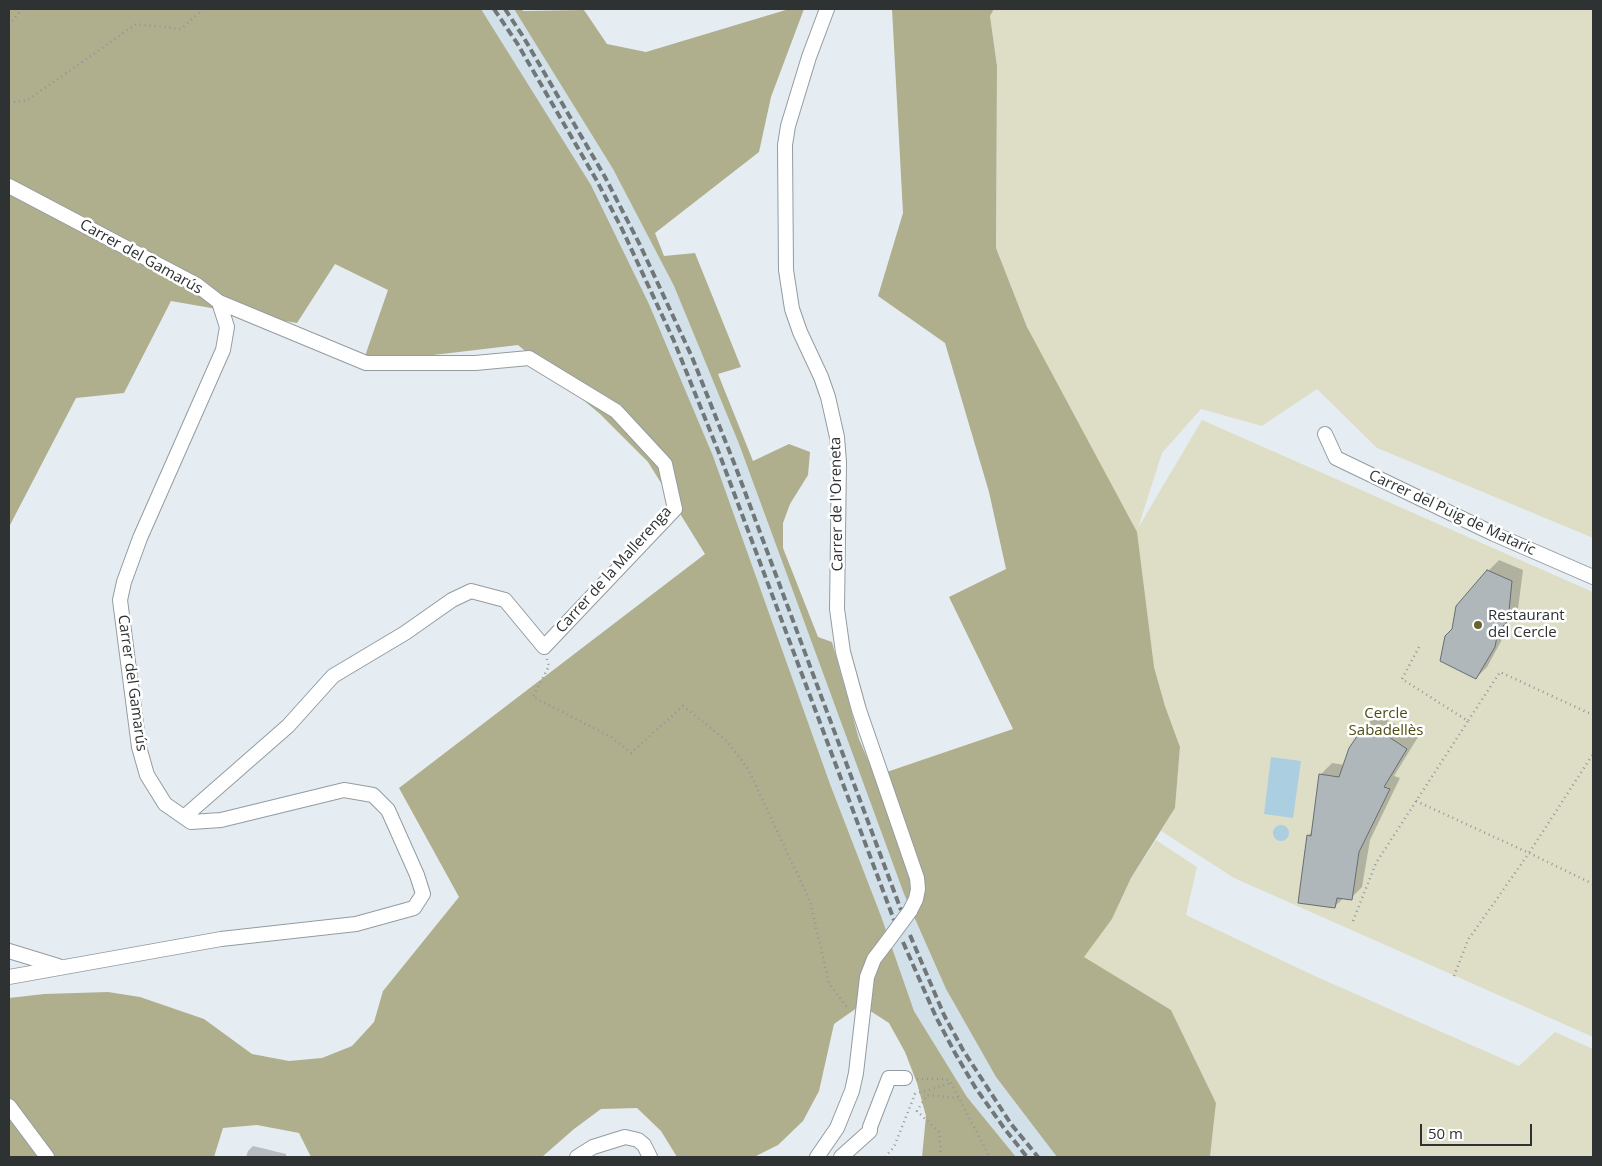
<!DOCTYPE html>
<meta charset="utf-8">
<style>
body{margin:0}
#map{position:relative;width:1602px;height:1166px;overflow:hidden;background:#e5edf2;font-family:"Open Sans",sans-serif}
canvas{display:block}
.frame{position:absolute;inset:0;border:10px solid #2f3233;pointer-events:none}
.scale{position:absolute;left:1420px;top:1124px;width:112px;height:22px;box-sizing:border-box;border:2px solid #2f3233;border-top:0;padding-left:6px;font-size:15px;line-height:18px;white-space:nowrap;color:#2f3233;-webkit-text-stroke:4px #fff;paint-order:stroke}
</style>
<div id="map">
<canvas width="1602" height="1166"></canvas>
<div class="frame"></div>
<div class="scale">50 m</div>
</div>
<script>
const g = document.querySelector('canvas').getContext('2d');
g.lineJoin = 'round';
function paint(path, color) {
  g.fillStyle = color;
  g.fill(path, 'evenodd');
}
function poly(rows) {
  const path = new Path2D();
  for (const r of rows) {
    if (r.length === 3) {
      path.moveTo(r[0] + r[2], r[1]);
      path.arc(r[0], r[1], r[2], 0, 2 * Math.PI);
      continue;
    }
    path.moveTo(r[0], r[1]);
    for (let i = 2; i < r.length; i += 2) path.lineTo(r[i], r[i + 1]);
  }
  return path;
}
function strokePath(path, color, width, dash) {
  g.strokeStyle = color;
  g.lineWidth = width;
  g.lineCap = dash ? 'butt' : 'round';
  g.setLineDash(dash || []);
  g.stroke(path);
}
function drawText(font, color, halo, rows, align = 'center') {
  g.font = font + ' "Open Sans",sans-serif';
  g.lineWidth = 5;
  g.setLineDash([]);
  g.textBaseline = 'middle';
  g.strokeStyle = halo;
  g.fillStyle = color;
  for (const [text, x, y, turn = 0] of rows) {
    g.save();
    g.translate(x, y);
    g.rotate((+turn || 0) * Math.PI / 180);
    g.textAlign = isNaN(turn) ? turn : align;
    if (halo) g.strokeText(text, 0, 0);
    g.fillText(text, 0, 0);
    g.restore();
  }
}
paint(poly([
 [481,9,514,9,613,169,674,286,739,444,904,894,946,989,996,1077,1057,1157,1016,1157,967,1097,914,1011,881,916,830,784,713,456,649,304,591,185]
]), '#d2e0e9');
paint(poly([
 [994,9,1593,9,1593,538,1377,448,1317,389,1262,426,1201,409,1162,453,1138,528,1202,420,1593,592,1593,1037,1234,878,1161,831,1175,808,1180,747,1165,706,1154,667,1027,327,996,248,997,66,990,16],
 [1156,840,1197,867,1186,915,1317,977,1519,1066,1555,1032,1593,1049,1593,1157,1210,1157,1216,1103,1171,1010,1083,957,1112,919,1131,878]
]), '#dedec7');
paint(poly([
 [9,9,481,9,591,185,649,304,713,456,830,784,881,916,914,1011,967,1097,1016,1157,922,1157,926,1116,917,1083,905,1052,889,1023,861,1005,834,1024,819,1091,803,1121,778,1145,754,1157,677,1157,661,1131,637,1108,601,1109,574,1129,542,1157,311,1157,299,1133,257,1125,223,1128,214,1157,9,1157,9,998,44,994,108,992,140,997,204,1019,252,1054,289,1061,322,1058,352,1046,374,1022,383,991,459,897,399,788,705,554,648,462,600,414,518,345,366,363,365,356,388,290,335,264,297,323,171,301,124,393,76,398,9,527],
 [514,9,522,9,523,11,584,10,607,44,646,52,789,9,804,9,771,97,759,152,655,233,664,256,695,253,741,367,718,374,753,461,789,444,810,452,808,475,790,504,783,523,783,548,818,637,832,642,859,739,875,776,1013,729,949,597,1006,569,989,492,945,343,878,296,903,213,892,9,994,9,990,16,997,66,996,248,1027,327,1137,532,1154,667,1165,706,1180,747,1175,808,1131,878,1112,919,1084,957,1171,1010,1216,1103,1210,1157,1057,1157,996,1077,946,989,904,894,739,444,674,286,613,169]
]), '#afaf8e');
paint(poly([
 [1271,757,1301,761,1293,818,1264,814],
 [1281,833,8]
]), '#accee1');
paint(poly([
 [1499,560,1523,570,1518,609,1508,619,1505,634,1487,667,1476,678,1453,630,1488,571],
 [1376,715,1400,726,1418,737,1394,776,1400,778,1370,840,1362,887,1351,898,1344,898,1335,906,1308,836,1313,830,1321,774,1332,763,1345,765,1350,748,1365,726],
 [253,1146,286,1154,286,1157,246,1157,248,1151]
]), '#0003');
const building = poly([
 [1487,570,1512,581,1508,621,1498,631,1495,647,1476,679,1440,661,1445,636,1452,629,1456,606,1487,570],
 [1364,726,1389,737,1407,749,1384,787,1390,789,1359,852,1352,900,1337,898,1335,908,1298,903,1307,835,1311,836,1319,774,1339,777,1349,748,1364,726]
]);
paint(building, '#afb7bb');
strokePath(building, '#676e72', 1);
const street = poly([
 [827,9,809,57,788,126,785,145,786,270,792,309,800,332,821,377,828,397,837,437,839,462,837,609,843,652,859,710,917,878,918,889,916,899,910,911],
 [9,186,197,285,219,302,227,327,223,350,140,538,124,582,120,600,139,747,147,775,165,804,191,822,221,820,344,790,373,795,388,810,417,875,423,894,414,908,356,924,221,939,9,977],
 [1325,434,1336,458,1494,534,1593,577],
 [184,817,288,726,333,676,405,633,452,600,471,591,505,600,544,647,675,509,665,464,616,411,529,358,475,363,366,363,219,302],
 [9,951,58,966],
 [9,1106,47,1157],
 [577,1157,593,1147,625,1137,638,1140,644,1145,650,1157],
 [817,1157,837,1128,852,1091,856,1073,867,977,874,959,887,942],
 [841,1157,870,1131,870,1127,889,1078,905,1078]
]);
strokePath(street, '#949ca0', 16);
strokePath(poly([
 [9,25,22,9],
 [9,103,28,100,136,24,181,29,203,9],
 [1419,647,1402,679,1468,721,1500,672,1593,715],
 [547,659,549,666,533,697,611,737,631,753,683,706,727,741,748,769,810,901,829,983,848,1009],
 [1416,801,1529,853,1593,754],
 [1353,921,1376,863,1468,721],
 [1454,976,1468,940,1529,853,1593,884],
 [917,1079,946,1079,951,1083,984,1146,989,1157],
 [885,1157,894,1147,915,1094,951,1083],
 [941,1157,939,1132,917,1111,927,1095,958,1098]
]), '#919699', 2.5, [1, 4]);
strokePath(street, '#fff', 14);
strokePath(poly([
 [494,9,517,43,597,181,622,229,674,341,719,453,894,920],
 [505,9,524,38,605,177,640,245,692,357,736,468,901,910],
 [910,935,944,1015,963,1050,1011,1124,1038,1157],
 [903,942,936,1017,955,1053,975,1087,1004,1128,1027,1157]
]), '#717678', 4, [8, 4]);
const streetBridge = poly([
 [887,942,910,911]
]);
strokePath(streetBridge, '#949ca0', 16, []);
strokePath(streetBridge, '#fff', 14);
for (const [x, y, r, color] of [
 [1478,625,5,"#656431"]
]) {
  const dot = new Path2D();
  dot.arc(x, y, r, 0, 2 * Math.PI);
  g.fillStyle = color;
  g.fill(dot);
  strokePath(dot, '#fff', 2);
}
drawText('15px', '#2f3233', '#fff', [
 ["Carrer del Gamarús",141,257,29],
 ["Carrer de l'Oreneta",837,504,-91],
 ["Carrer del Puig de Mataric",1452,513,25],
 ["Carrer de la Mallerenga",614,570,-48],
 ["Carrer del Gamarús",132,683,82]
]);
drawText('15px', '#2f3233', '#fff', [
 ["Restaurant",1488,616],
 ["del Cercle",1488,633]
], 'left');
drawText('15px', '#4f4d15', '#fff', [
 ["Cercle",1386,714],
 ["Sabadellès",1386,731]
]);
</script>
